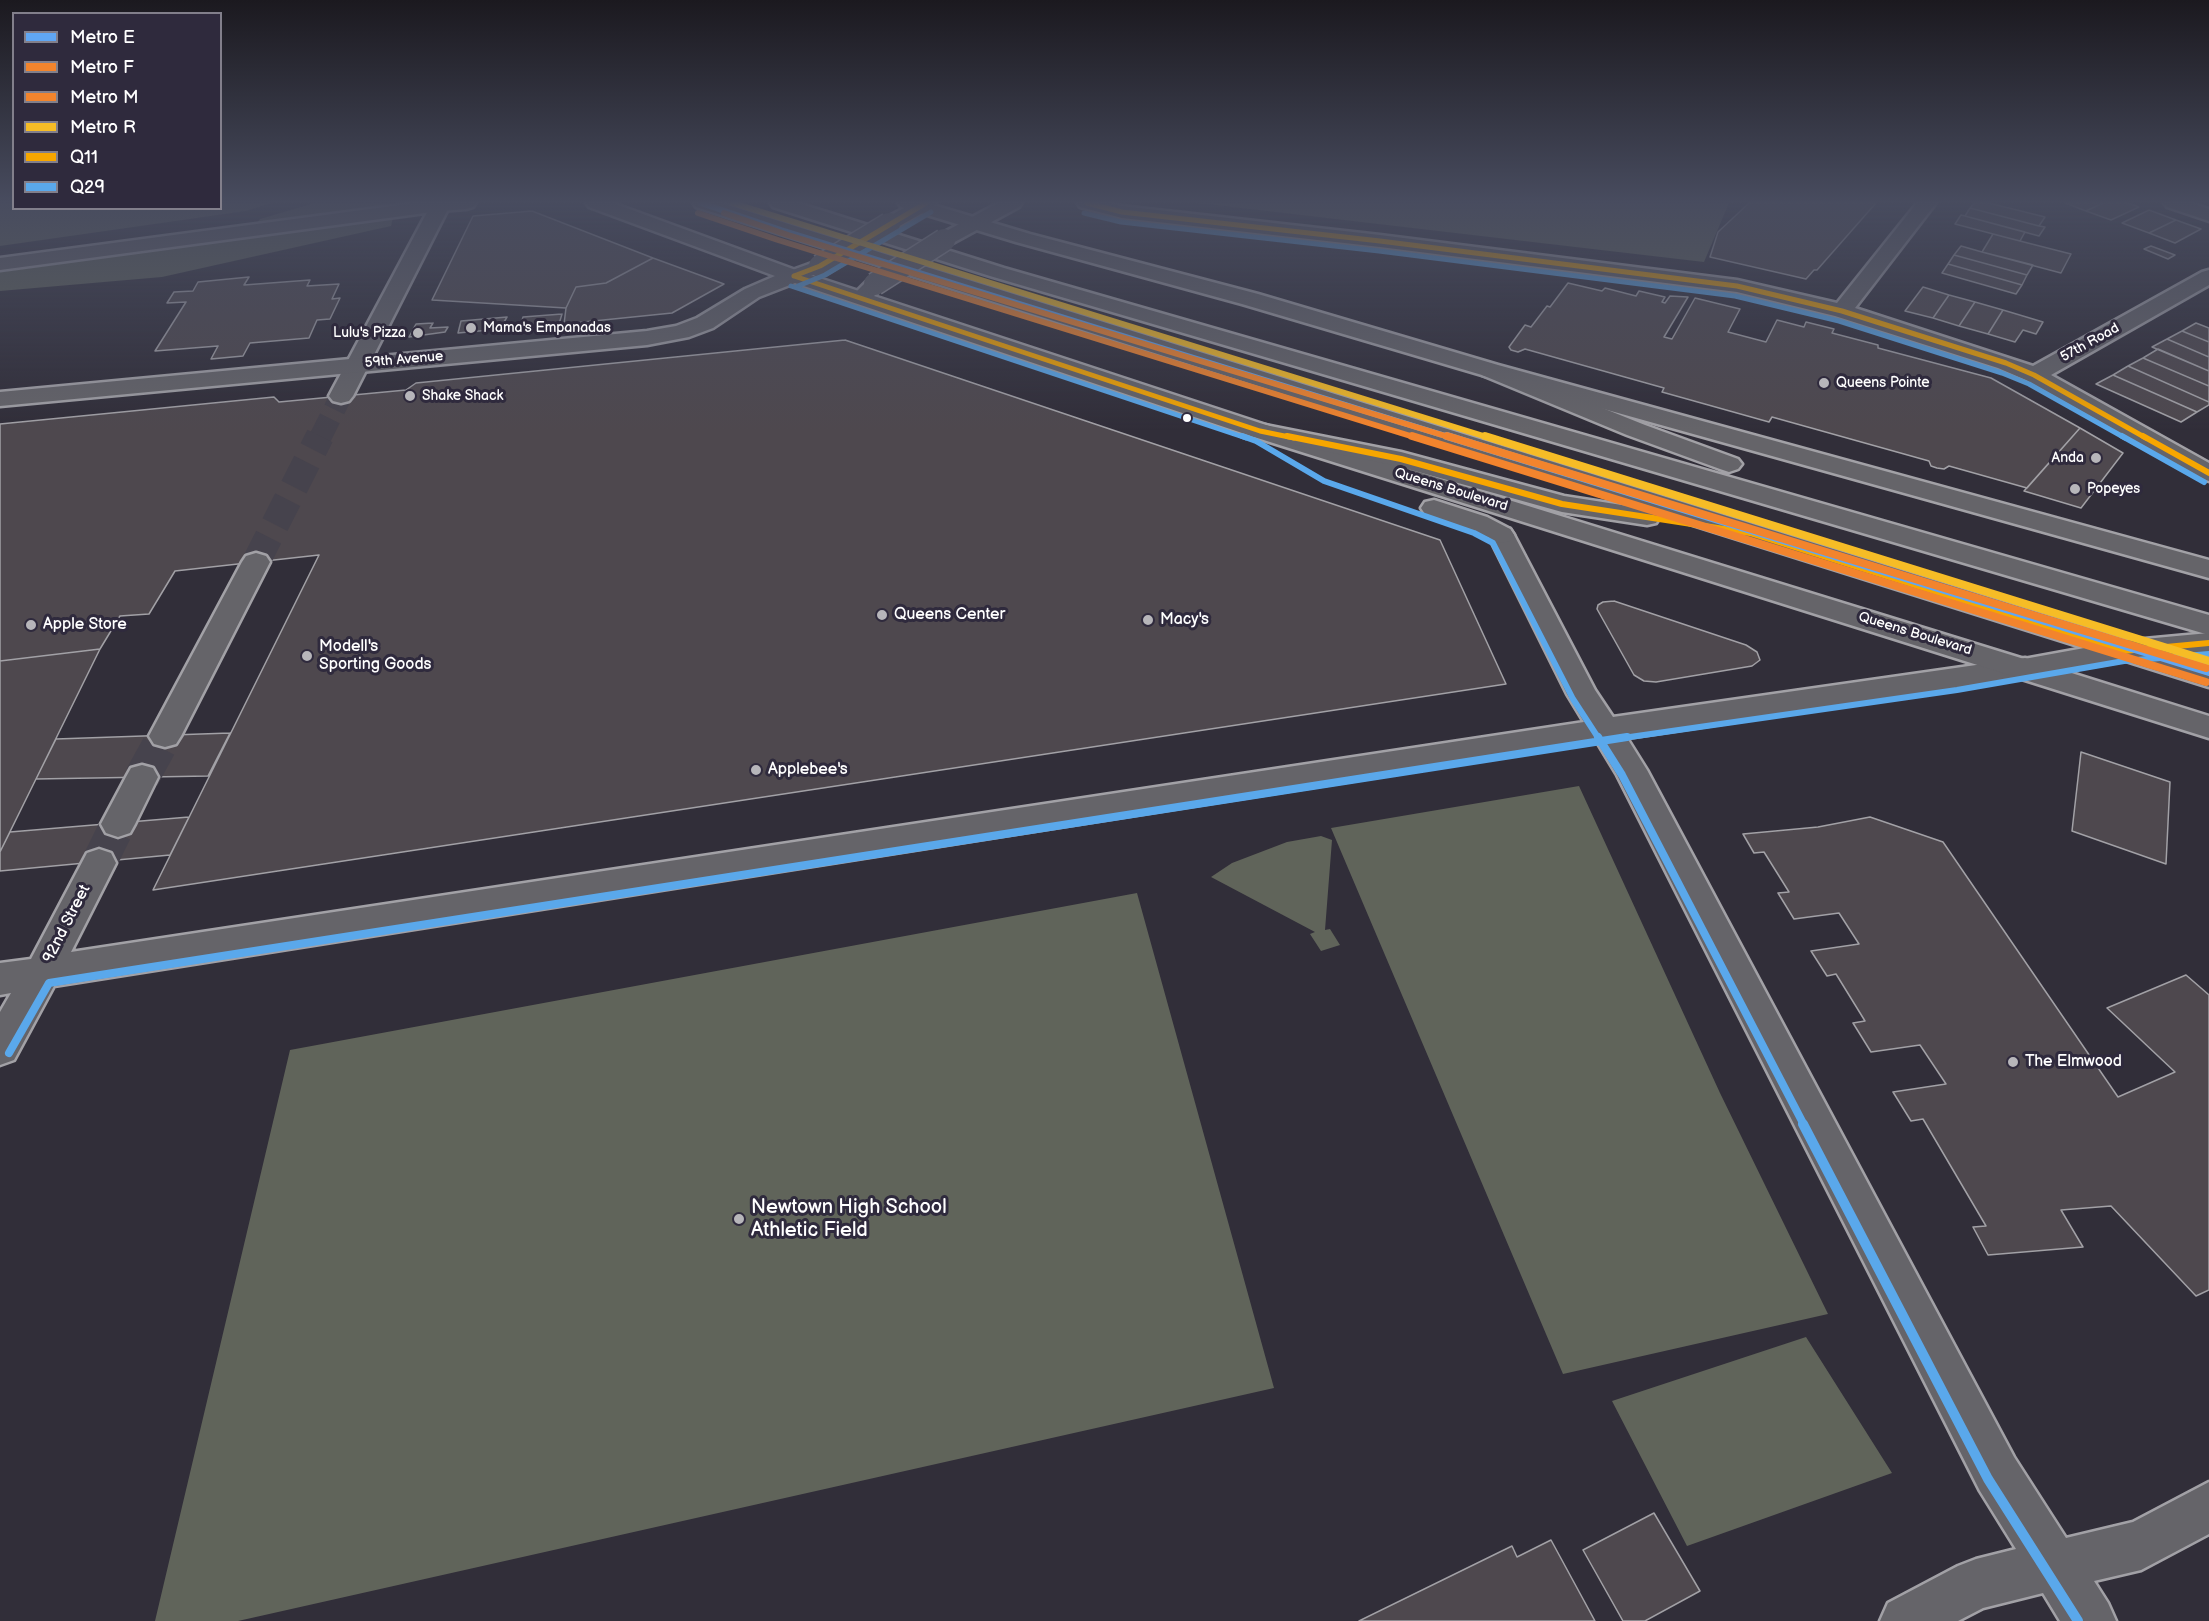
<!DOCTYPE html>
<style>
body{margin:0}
#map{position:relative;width:2209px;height:1621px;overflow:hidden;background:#312e39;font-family:"Balsamiq Sans",sans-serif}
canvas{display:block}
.legend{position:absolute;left:12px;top:12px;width:210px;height:198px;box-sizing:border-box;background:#2f2a3d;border:2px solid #827f8b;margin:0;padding:8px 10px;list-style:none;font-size:18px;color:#fff}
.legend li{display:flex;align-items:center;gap:12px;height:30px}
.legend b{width:30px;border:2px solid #827f8b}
</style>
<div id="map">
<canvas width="2209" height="1621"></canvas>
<ul class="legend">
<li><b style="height:8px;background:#60a6f3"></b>Metro E</li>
<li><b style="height:8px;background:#f2842d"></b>Metro F</li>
<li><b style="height:8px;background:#f2842d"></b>Metro M</li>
<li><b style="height:8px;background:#f6bc26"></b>Metro R</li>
<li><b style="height:8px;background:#f7a600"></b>Q11</li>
<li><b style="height:8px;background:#5aa8eb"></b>Q29</li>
</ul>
</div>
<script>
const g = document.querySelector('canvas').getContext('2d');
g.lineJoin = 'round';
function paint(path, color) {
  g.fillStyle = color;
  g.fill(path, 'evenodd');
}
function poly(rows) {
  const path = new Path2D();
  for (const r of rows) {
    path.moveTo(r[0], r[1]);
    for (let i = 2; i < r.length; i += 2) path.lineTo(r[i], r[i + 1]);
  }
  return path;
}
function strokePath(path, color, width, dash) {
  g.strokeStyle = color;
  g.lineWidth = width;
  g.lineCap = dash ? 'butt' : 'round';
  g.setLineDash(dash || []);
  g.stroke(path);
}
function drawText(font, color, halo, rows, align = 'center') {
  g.font = font + ' "Balsamiq Sans",sans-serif';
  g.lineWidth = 6;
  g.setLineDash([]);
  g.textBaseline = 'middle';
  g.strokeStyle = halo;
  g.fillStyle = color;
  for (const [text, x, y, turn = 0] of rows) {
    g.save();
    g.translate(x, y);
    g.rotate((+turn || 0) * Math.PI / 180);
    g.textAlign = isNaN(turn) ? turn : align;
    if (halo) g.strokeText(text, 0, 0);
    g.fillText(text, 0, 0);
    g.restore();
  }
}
paint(poly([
 [0,203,13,203,14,208,220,208,221,203,272,203,246,211,0,246],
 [314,203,397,203,257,223,260,219],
 [1198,203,1729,203,1704,262],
 [393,218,391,226,162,277,0,291,0,272],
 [1579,786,1720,1093,1828,1314,1563,1374,1331,828],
 [1321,836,1332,840,1325,930,1330,929,1340,945,1321,951,1310,934,1315,932,1211,877,1232,863,1287,842],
 [1137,893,1274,1388,238,1621,155,1621,290,1050],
 [1806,1337,1892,1473,1687,1546,1612,1401]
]), '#60645a');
const building = poly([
 [1749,203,1876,203,1817,270,1814,270,1806,279,1710,257,1718,232,1749,203],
 [1974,203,1989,203,2045,217,2039,226,1970,208,1974,203],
 [2065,203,2103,203,2086,211,2065,203],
 [2103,203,2128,203,2139,207,2111,220,2086,211,2103,203],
 [1970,208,2039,226,2045,227,2039,236,1965,216,1970,208],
 [2149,210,2176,220,2149,233,2122,223,2149,210],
 [532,211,653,258,606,283,576,287,566,308,432,300,473,216,532,211],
 [1961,215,1965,216,2025,232,2020,241,1955,224,1961,215],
 [2176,220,2201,229,2175,243,2149,233,2176,220],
 [1993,234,2020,241,2071,254,2061,273,1982,252,1993,234],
 [1961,246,1982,252,2033,265,2027,275,1954,255,1961,246],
 [2151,246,2175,255,2168,259,2144,249,2151,246],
 [1954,255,2027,275,2022,285,1948,264,1954,255],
 [653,258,724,284,672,313,564,324,566,308,576,287,606,283,653,258],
 [1948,264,2022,285,2016,294,1942,273,1948,264],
 [249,277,244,285,310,280,307,286,339,284,332,299,340,298,330,319,317,320,309,338,250,343,243,356,211,359,218,346,155,351,186,302,167,303,174,292,193,291,198,282,249,277],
 [1568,283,1602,291,1605,288,1636,296,1639,291,1665,297,1662,302,1665,303,1670,296,1688,297,1664,337,1672,339,1695,298,1740,309,1728,332,1766,342,1777,320,1804,327,1806,322,1834,329,1832,333,1878,345,1878,348,1991,378,2080,428,2027,488,1949,466,1944,469,1937,468,1931,466,1929,461,1772,417,1769,422,1662,392,1664,388,1525,349,1518,352,1511,350,1509,347,1525,325,1531,327,1547,306,1550,307,1568,283],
 [1923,287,1949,295,1933,318,1905,311,1923,287],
 [1949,295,1975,302,1959,326,1933,318,1949,295],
 [1975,302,2003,310,1988,334,1959,326,1975,302],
 [2003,310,2043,322,2036,334,2023,330,2015,342,1988,334,2003,310],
 [562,314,559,324,520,328,523,317,562,314],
 [507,317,500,329,458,333,461,321,507,317],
 [433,323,430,328,448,327,445,332,409,337,416,324,433,323],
 [2196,323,2209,328,2209,342,2182,331,2196,323],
 [2182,331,2209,342,2209,357,2167,339,2182,331],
 [2167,339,2209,357,2209,371,2152,347,2167,339],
 [845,340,1440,540,1506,684,153,890,319,555,175,571,149,614,120,616,100,649,0,661,0,424,274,397,279,402,406,390,416,383,845,340],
 [2158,349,2209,371,2209,386,2143,358,2158,349],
 [2143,358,2209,386,2209,402,2128,366,2143,358],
 [2128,366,2209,402,2209,405,2197,412,2113,375,2128,366],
 [2113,375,2197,412,2181,422,2096,384,2113,375],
 [2080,428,2123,453,2081,508,2024,491,2080,428],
 [1614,601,1746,645,1757,652,1760,660,1752,666,1656,682,1644,681,1634,675,1597,609,1598,605,1603,602,1614,601],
 [100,649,36,779,0,852,0,661,100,649],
 [230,733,208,776,36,779,56,739,230,733],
 [2081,752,2170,782,2166,864,2072,831,2081,752],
 [189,817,170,855,0,871,0,852,10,832,189,817],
 [1870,817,1943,842,2118,1097,2175,1072,2107,1008,2186,975,2209,995,2209,1290,2196,1296,2111,1206,2061,1210,2083,1247,1988,1255,1973,1227,1986,1226,1923,1119,1911,1121,1893,1092,1946,1084,1920,1045,1871,1052,1853,1023,1865,1021,1836,974,1827,976,1811,951,1859,944,1839,913,1794,919,1778,893,1789,892,1764,852,1754,853,1743,834,1818,827,1870,817],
 [1654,1513,1700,1591,1645,1621,1623,1621,1583,1550,1654,1513],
 [1551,1540,1595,1621,1359,1621,1512,1546,1517,1557,1551,1540]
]);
paint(building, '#4e484e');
strokePath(building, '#a2a1a6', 1.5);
strokePath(poly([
 [320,438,341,396]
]), '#46434d', 22, [22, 10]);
strokePath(poly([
 [256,562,320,436],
 [163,739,165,736]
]), '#46434d', 28, [28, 14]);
strokePath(poly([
 [142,777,164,737],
 [99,863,118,824]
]), '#46434d', 35, [35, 18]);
const minor = poly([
 [432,203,448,203,450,205,353,396,349,401,341,403,333,401,329,396,432,203],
 [1077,203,1108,203,1122,206,1380,235,1737,280,1837,303,1917,203,1936,203,1855,308,2033,366,2202,272,2209,270,2209,285,2051,375,2209,463,2209,481,2200,478,2026,380,1998,368,1835,316,1737,292,1380,247,1122,218,1080,207,1077,203],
 [2164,203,2191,203,2209,209,2209,221,2167,207,2164,203],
 [1501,527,1510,529,1514,535,1595,690,1613,717,2025,658,2036,661,2040,668,2036,675,2025,678,1627,738,1647,770,2014,1457,2066,1538,2133,1522,2209,1482,2209,1534,2141,1570,2094,1581,2108,1603,2116,1621,2060,1621,2043,1593,1983,1608,1958,1621,1880,1621,1888,1603,1958,1566,1976,1559,2016,1549,1980,1491,1617,775,1597,742,54,986,14,1060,0,1065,0,1012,11,993,0,995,0,963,31,959,87,853,99,849,111,853,116,863,71,952,1584,722,1567,694,1488,535,1492,529,1501,527],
 [256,553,266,556,270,562,181,736,176,744,165,747,154,744,149,736,242,562,246,556,256,553],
 [142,765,153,768,158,777,135,824,130,833,118,837,106,833,101,824,126,777,131,768,142,765]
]);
const tertiary = poly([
 [432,203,476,203,473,207,466,209,440,211,433,209,430,205,432,203],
 [586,203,613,203,801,272,1269,426,2024,659,2123,641,2209,633,2209,653,2123,661,2065,671,2209,716,2209,738,1251,436,795,283,759,297,713,328,689,337,647,345,0,406,0,392,647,331,676,326,697,318,745,289,775,276,589,207,586,203],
 [898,203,927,203,1030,234,1258,294,1498,365,2209,560,2209,578,1482,375,1242,304,1016,242,901,207,898,203],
 [1434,500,1487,517,1510,529,1514,535,1510,541,1501,543,1469,529,1425,514,1421,508,1425,502,1434,500]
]);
const primary = poly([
 [693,203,721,203,2209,666,2209,687,1658,514,1660,517,1656,523,1647,525,1562,512,1397,466,1251,436,1248,431,1251,426,1260,424,1401,452,1564,496,1641,508,696,207,693,203],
 [770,203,798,203,1004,268,2209,615,2209,635,990,276,773,207,770,203],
 [913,203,936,203,933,207,896,228,882,228,879,224,882,220,913,203],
 [998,203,1022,203,1019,207,951,244,937,244,934,240,937,236,998,203],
 [820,260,827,262,830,266,827,270,794,282,787,280,784,276,787,272,820,260],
 [875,278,882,280,885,284,882,288,868,302,861,304,854,302,850,298,868,280,875,278],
 [1490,363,1645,425,1738,459,1742,464,1738,469,1729,472,1720,469,1627,435,1482,375,1479,370,1482,365,1490,363]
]);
const motorway = poly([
 [415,203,448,203,450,205,447,209,440,211,0,270,0,258,415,203]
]);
strokePath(minor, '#a2a1a6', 5);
strokePath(tertiary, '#a2a1a6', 5);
strokePath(primary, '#a2a1a6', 5);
strokePath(motorway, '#a2a1a6', 5);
paint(minor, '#656469');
paint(tertiary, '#656469');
paint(primary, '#656469');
paint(motorway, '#656469');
const primaryBridge = poly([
 [820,266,889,224],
 [875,284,944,240]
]);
strokePath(primaryBridge, '#a2a1a6', 25, []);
strokePath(primaryBridge, '#656469', 22);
strokePath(poly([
 [1087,203,1122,212,1380,241,1737,286,1842,311,2006,363,2034,375,2146,438],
 [794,276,1260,431,1294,438],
 [794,276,820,266,926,203]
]), '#f7a600', 5);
strokePath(poly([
 [1287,436,1401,459,1562,504,1750,533,2123,651,2209,643],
 [2143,436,2209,473]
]), '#f7a600', 6);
strokePath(poly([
 [1084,213,1121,222,1379,251,1735,296,1839,321,2002,373,2029,384,2125,438],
 [791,286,1246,438],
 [798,286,825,275,931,212]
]), '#5aa8eb', 5);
strokePath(poly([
 [1242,436,1256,441,1324,481,1474,533,1493,543,1573,699,1599,739],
 [2122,436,2204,482],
 [1616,739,1957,690,2124,661,2209,654]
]), '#5aa8eb', 6);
strokePath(poly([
 [1598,737,1622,775,1804,1125],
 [9,1053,49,983,1627,737]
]), '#5aa8eb', 8);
strokePath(poly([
 [1803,1124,1988,1479,2078,1621]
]), '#5aa8eb', 10);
strokePath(poly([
 [701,203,781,230,1452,438]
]), '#60a6f3', 6);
strokePath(poly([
 [1447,436,2209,672]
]), '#60a6f3', 8);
strokePath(poly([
 [724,213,788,235,1452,438]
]), '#f2842d', 6);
strokePath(poly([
 [1447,436,2206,668]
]), '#f2842d', 8);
strokePath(poly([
 [698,213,778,240,1417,438]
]), '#f2842d', 6);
strokePath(poly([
 [1412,436,2206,682]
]), '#f2842d', 8);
strokePath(poly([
 [733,203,1490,438]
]), '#f6bc26', 6);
strokePath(poly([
 [1485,436,2209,661]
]), '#f6bc26', 8);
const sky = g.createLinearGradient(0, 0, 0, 430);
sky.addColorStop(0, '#1b191f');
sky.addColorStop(0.47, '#484c5f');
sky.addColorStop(1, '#484c5f00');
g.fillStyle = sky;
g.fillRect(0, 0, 2209, 430);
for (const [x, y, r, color] of [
 [471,328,6,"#b7b6ba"],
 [418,333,6,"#b7b6ba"],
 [1824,383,6,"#b7b6ba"],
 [410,396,6,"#b7b6ba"],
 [1187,418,5,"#fff"],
 [2096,458,6,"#b7b6ba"],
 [2075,489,6,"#b7b6ba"],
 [882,615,6,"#b7b6ba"],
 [1148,620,6,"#b7b6ba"],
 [31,625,6,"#b7b6ba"],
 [307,656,6,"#b7b6ba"],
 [756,770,6,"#b7b6ba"],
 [2013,1062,6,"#b7b6ba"],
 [739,1219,6,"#b7b6ba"]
]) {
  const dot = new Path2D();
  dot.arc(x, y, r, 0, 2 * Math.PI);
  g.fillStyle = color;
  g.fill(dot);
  strokePath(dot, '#2f2a3d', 2);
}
drawText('14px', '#fff', '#2f2a3d', [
 ["Mama's Empanadas",483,328],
 ["Lulu's Pizza",406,333,"right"],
 ["Queens Pointe",1836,383],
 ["Shake Shack",422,396],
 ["Anda",2084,458,"right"],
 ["Popeyes",2087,489]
], 'left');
drawText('14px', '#fff', '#2f2a3d', [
 ["57th Road",2090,343,-29],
 ["59th Avenue",404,360,-5],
 ["Queens Boulevard",1451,490,17],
 ["Queens Boulevard",1915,634,17]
]);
drawText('16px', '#fff', '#2f2a3d', [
 ["Queens Center",894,615],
 ["Macy's",1160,620],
 ["Apple Store",43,625],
 ["Modell's",319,647],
 ["Sporting Goods",319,665],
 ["Applebee's",768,770],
 ["The Elmwood",2025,1062]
], 'left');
drawText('16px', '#fff', '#2f2a3d', [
 ["92nd Street",67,924,-63]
]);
drawText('20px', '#fff', '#2f2a3d', [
 ["Newtown High School",751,1208],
 ["Athletic Field",751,1231]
], 'left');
</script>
